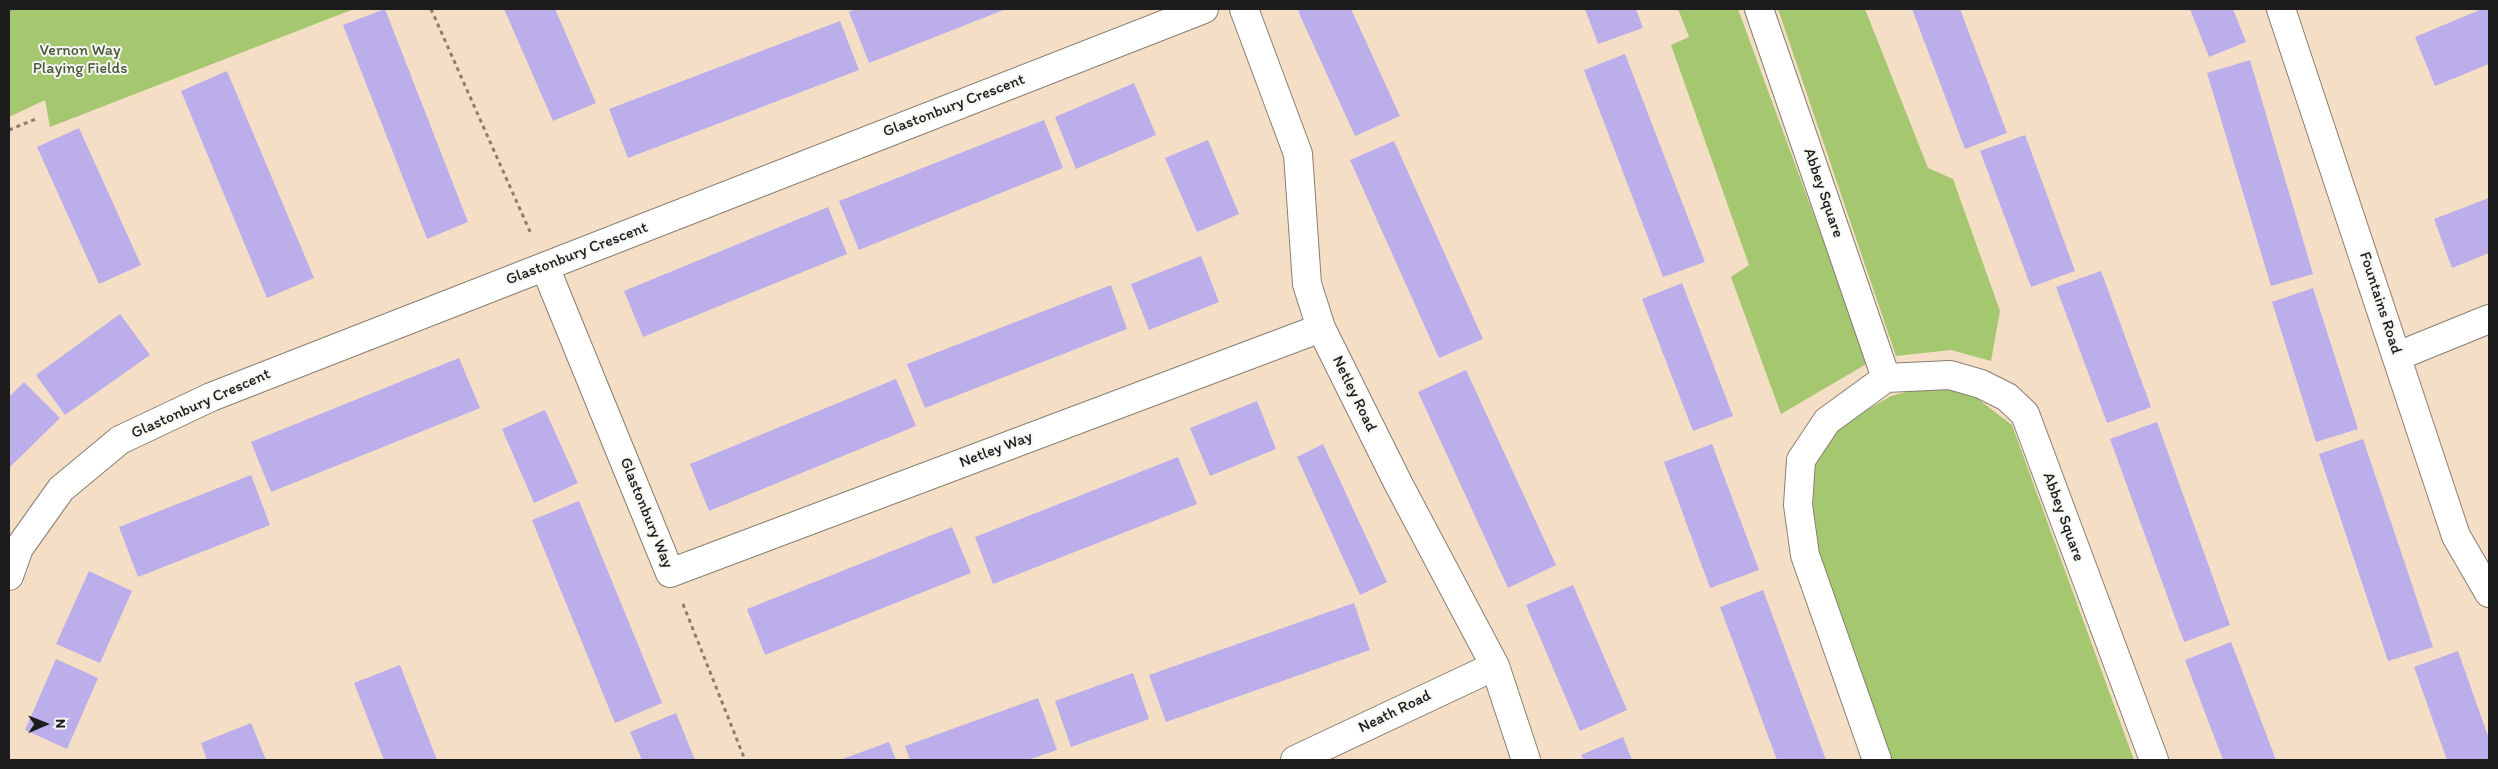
<!DOCTYPE html>
<style>
body{margin:0}
#map{position:relative;width:2498px;height:769px;overflow:hidden;background:#f4dfc6;font-family:Itim,sans-serif}
canvas{display:block}
.frame{position:absolute;inset:0;border:10px solid #1c1c1c;pointer-events:none}
.north{position:absolute;left:20px;top:699px;width:50px;height:50px;-webkit-text-stroke:4px #f6f6f2;paint-order:stroke;rotate:89deg;font-size:14px;font-weight:700;line-height:20px;text-align:center;color:#1c1c1c}
.north::after{content:'';display:block;margin:auto;width:18px;height:22px;background:#1c1c1c;clip-path:polygon(50% 0,100% 100%,50% 72%,0 100%)}
</style>
<div id="map">
<canvas width="2498" height="769"></canvas>
<div class="frame"></div>
<div class="north">N</div>
</div>
<script>
const g = document.querySelector('canvas').getContext('2d');
g.lineJoin = 'round';
function paint(path, color) {
  g.fillStyle = color;
  g.fill(path, 'evenodd');
}
function poly(rows) {
  const path = new Path2D();
  for (const r of rows) {
    path.moveTo(r[0], r[1]);
    for (let i = 2; i < r.length; i += 2) path.lineTo(r[i], r[i + 1]);
  }
  return path;
}
function strokePath(path, color, width, dash) {
  g.strokeStyle = color;
  g.lineWidth = width;
  g.lineCap = dash ? 'butt' : 'round';
  g.setLineDash(dash || []);
  g.stroke(path);
}
function drawText(font, color, halo, rows, align = 'center') {
  g.font = font + ' Itim,sans-serif';
  g.lineWidth = 4;
  g.setLineDash([]);
  g.textBaseline = 'middle';
  g.strokeStyle = halo;
  g.fillStyle = color;
  for (const [text, x, y, turn = 0] of rows) {
    g.save();
    g.translate(x, y);
    g.rotate((+turn || 0) * Math.PI / 180);
    g.textAlign = isNaN(turn) ? turn : align;
    if (halo) g.strokeText(text, 0, 0);
    g.fillText(text, 0, 0);
    g.restore();
  }
}
paint(poly([
 [9,9,354,9,50,127,45,100,9,117],
 [1678,9,1738,9,1868,363,1781,414,1731,277,1749,265,1671,45,1689,37],
 [1778,9,1865,9,1928,168,1953,179,2000,311,1991,361,1951,350,1896,356],
 [1933,385,1974,396,2012,425,2134,760,1889,760,1815,551,1811,466,1841,425,1891,396]
]), '#a4c770');
paint(poly([
 [385,9,468,222,427,239,343,25],
 [504,9,555,9,596,103,553,121],
 [856,9,1006,9,869,63,849,12],
 [1303,9,1351,9,1400,116,1355,136,1298,11],
 [1585,9,1636,9,1643,28,1598,44],
 [1912,9,1960,9,2007,133,1965,149],
 [2190,9,2233,9,2246,42,2209,57],
 [2482,9,2489,9,2489,64,2435,86,2415,37],
 [840,21,859,70,628,158,609,109],
 [1625,54,1705,262,1663,277,1584,70],
 [2250,60,2313,274,2271,286,2207,73],
 [227,71,314,278,267,298,181,91],
 [1134,83,1156,135,1076,169,1055,117],
 [1044,120,1063,168,859,250,839,201],
 [79,128,141,265,99,284,37,147],
 [2025,135,2075,271,2031,287,1980,151],
 [1208,140,1239,214,1197,232,1165,158],
 [1394,141,1483,339,1439,358,1350,160],
 [2489,198,2489,253,2452,268,2434,219],
 [828,207,847,254,643,337,624,291],
 [1201,256,1219,302,1149,330,1131,284],
 [2101,271,2151,407,2107,423,2056,287],
 [1682,283,1733,416,1693,431,1642,299],
 [1111,285,1127,329,925,408,907,364],
 [2313,288,2358,429,2316,442,2272,302],
 [120,314,150,355,65,415,36,375],
 [459,358,480,408,271,492,251,442],
 [1466,370,1556,565,1508,588,1418,392],
 [896,379,916,426,709,511,690,464],
 [24,382,60,418,9,468,9,397],
 [1257,401,1276,449,1210,476,1190,428],
 [545,410,578,483,534,503,502,429],
 [2157,422,2230,625,2184,642,2110,439],
 [2363,439,2433,647,2388,661,2319,454],
 [1323,444,1387,582,1360,595,1297,457],
 [1712,444,1759,570,1710,588,1664,462],
 [1178,457,1197,504,993,584,975,537],
 [251,475,270,525,138,577,119,527],
 [579,501,662,703,615,723,532,520],
 [952,527,971,573,765,655,747,609],
 [89,571,132,591,100,663,56,644],
 [1573,585,1627,710,1580,731,1526,605],
 [1763,590,1826,760,1777,760,1720,607],
 [1354,603,1370,650,1166,722,1149,675],
 [2231,642,2243,673,2276,760,2223,760,2185,660],
 [2458,651,2489,739,2489,760,2447,760,2414,667],
 [56,659,98,678,67,749,25,730],
 [400,665,437,760,384,760,354,683],
 [1133,673,1149,719,1071,747,1055,701],
 [1038,698,1057,750,1028,760,910,760,905,746],
 [676,713,695,760,642,760,630,732],
 [251,723,266,760,207,760,201,743],
 [1623,737,1632,760,1584,760,1581,755],
 [889,742,896,760,840,760]
]), '#bbaeea');
const minor = poly([
 [1244,9,1298,154,1307,284,1321,328,1398,483,1495,666,1526,760],
 [1759,9,1886,378],
 [2281,9,2456,536,2489,593],
 [545,267,670,573,1321,328],
 [2398,356,2489,319],
 [9,576,19,548,61,489,120,440,211,397,1204,9],
 [1295,760,1495,666],
 [1877,760,1805,555,1798,505,1801,460,1827,421,1886,378,1950,375,1981,384,2007,397,2025,414,2154,760]
]);
strokePath(minor, '#887e71', 30);
strokePath(poly([
 [431,9,531,234],
 [9,130,36,119],
 [683,604,745,760]
]), '#887e71', 3, [4, 4]);
strokePath(minor, '#fff', 28);
drawText('16px', '#4c5839', '#f6f6f2', [
 ["Vernon Way",80,51],
 ["Playing Fields",80,69]
]);
drawText('16px', '#1c1c1c', '#f6f6f2', [
 ["Glastonbury Crescent",954,106,-21],
 ["Abbey Square",1823,193,71],
 ["Glastonbury Crescent",577,254,-21],
 ["Fountains Road",2380,303,72],
 ["Netley Road",1354,394,64],
 ["Glastonbury Crescent",201,404,-24],
 ["Netley Way",996,450,-21],
 ["Glastonbury Way",646,513,68],
 ["Abbey Square",2063,517,70],
 ["Neath Road",1395,712,-26]
]);
</script>
